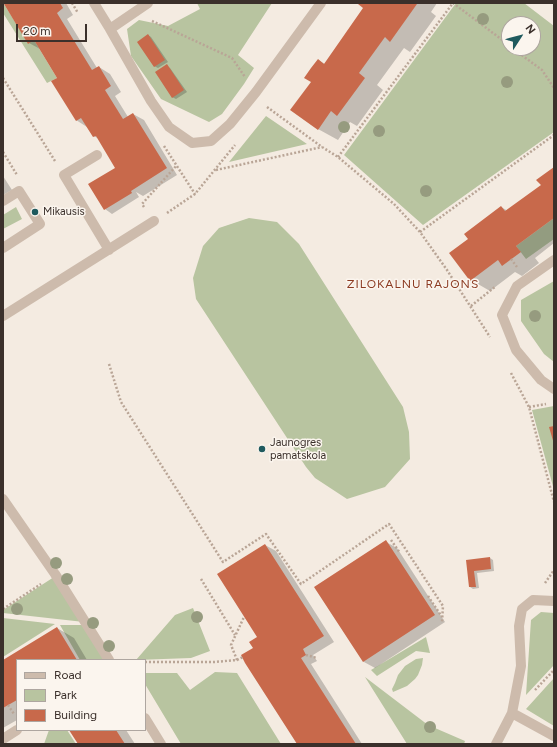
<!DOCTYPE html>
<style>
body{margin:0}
#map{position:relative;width:557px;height:747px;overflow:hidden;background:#f4ebe1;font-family:Figtree,sans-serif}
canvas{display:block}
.frame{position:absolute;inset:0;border:4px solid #3b302b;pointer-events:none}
.legend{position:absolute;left:16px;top:659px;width:130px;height:72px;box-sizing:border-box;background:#fbf5ee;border:1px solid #aea6a0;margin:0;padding:5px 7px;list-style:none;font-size:12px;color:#3b302b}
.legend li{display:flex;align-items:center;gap:8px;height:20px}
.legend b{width:20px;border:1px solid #aea6a0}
.north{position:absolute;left:501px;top:16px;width:40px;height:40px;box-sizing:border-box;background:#fbf5ee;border:1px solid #aea6a0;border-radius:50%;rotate:54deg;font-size:11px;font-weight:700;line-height:16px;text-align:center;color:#3b302b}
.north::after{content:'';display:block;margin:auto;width:14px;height:18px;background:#1f5a5e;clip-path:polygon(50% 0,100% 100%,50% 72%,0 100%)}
.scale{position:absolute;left:16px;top:24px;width:71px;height:18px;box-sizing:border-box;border:2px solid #3b302b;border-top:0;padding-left:5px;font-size:12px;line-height:14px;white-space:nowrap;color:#3b302b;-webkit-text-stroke:3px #fbf5ee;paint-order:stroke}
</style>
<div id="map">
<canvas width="557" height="747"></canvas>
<div class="frame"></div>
<ul class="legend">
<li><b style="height:5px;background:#cdbbac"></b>Road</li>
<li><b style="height:11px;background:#b8c4a0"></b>Park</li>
<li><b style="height:11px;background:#c8694b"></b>Building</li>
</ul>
<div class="north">N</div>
<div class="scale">20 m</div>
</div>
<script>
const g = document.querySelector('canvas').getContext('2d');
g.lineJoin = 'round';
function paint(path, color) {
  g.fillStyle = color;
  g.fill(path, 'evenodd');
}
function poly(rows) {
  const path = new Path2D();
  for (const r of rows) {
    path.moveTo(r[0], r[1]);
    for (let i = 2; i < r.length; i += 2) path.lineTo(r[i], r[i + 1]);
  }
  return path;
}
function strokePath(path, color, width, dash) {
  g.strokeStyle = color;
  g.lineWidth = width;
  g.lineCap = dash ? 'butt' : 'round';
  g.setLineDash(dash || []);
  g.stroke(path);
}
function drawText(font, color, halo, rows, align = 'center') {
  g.font = font + ' Figtree,sans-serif';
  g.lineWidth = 3;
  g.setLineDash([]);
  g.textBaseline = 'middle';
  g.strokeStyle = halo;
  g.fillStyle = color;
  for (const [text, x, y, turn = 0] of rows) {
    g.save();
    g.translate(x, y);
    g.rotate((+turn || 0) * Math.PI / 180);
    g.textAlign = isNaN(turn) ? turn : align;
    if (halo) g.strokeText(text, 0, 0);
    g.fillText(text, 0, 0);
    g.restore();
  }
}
paint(poly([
 [3,3,6,3,4,4,28,43,34,40,57,78,47,83,3,13],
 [197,3,272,3,238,55,254,68,244,84,222,114,209,122,161,99,131,56,127,29,139,20,168,26,200,9],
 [456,3,524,3,554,26,554,132,423,225,344,155],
 [509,24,533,24,533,48,509,48],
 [266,116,307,144,229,162],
 [16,207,22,219,3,229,3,215],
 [249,218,277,222,299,244,403,407,409,432,410,459,385,487,347,499,315,478,306,467,196,299,193,278,203,246,219,228],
 [554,218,554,239,526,259,516,246],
 [554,281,554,362,544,354,521,321,521,300],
 [554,406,554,490,532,410],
 [54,577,84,622,3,613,3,610],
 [193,608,210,651,191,658,136,660,175,615],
 [541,612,554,613,554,665,526,695,531,620],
 [3,618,55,624,3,657],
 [60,625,85,625,107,660,80,660],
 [426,637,430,653,416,651,377,676,371,670],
 [423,658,422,665,418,675,415,679,407,686,393,692,392,689,395,683,398,675,405,666,416,659],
 [215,672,237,673,281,744,181,744,145,684,145,673,177,673,190,690],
 [365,677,428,725,465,741,464,744,407,744],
 [554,678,554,726,526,709],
 [49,730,67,730,76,744,44,744]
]), '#b8c4a0');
paint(poly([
 [8,3,66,3,73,15,67,19,97,68,99,67,110,74,121,92,115,96,128,117,133,114,144,120,177,175,143,196,136,192,139,197,112,214,105,209,117,168,99,139,94,136,87,127,76,120,58,78,40,49,29,43],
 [360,3,437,3,431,12,436,16,410,52,404,48,377,85,383,90,357,126,350,122,338,140,318,129,312,82,318,60,325,64,365,8],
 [148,35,151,37,168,62,158,68,154,66],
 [167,66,170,68,187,92,176,99,172,97],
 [554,168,554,243,535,258,539,263,522,276,515,272,490,291,471,280,469,240,501,207,508,211,542,185],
 [3,176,12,190,3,195],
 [386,542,397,548,445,622,375,668,364,662,316,588],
 [265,545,276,551,334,642,313,655,317,661,311,664,362,744,298,744,253,649,258,637],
 [490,558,493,560,494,571,477,573,479,588,473,589,470,587,467,561],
 [57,628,74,638,87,660,17,660,17,720,3,728,3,661],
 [71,730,126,730,135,744,79,744]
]), '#0003');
paint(poly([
 [6,3,60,3,63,8,57,13,92,70,99,66,111,86,105,90,123,119,133,113,167,168,131,191,132,193,104,210,88,184,115,168,96,136,93,137,81,118,76,121,51,81,57,78,34,40,28,44,4,4],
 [358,3,416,3,417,4,390,42,385,37,359,73,365,78,337,116,331,111,318,130,290,110,311,82,304,78,311,68,318,59,324,64,363,8,358,4],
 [148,34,165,60,154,67,137,42],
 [167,64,184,90,172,98,155,72],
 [554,167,554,218,516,246,521,252,502,266,498,260,470,281,449,253,468,239,464,234,501,206,505,211,541,185,536,180],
 [554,426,554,444,549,427],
 [386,540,435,615,363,662,314,587],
 [265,544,324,636,303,649,306,655,301,658,356,744,297,744,245,663,241,655,253,648,249,642,257,637,217,574],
 [490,557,491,569,474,571,476,587,469,587,466,560],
 [57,627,77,660,17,660,17,700,3,708,3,660],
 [69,730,116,730,125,744,78,744]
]), '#c8694b');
strokePath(poly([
 [72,3,78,13],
 [152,21,232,58,245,77],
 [512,48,542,70,554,88],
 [3,78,55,161],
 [267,107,322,147,338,157,394,204,420,232,447,270,490,337],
 [164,146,195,194],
 [3,152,17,175],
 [338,157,453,3,509,45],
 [216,170,322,147],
 [144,207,142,204,177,165],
 [167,213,195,194,235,145],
 [420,232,554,135],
 [511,259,517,267],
 [471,306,496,286],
 [109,364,121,402,223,562,266,534,301,584,389,524,443,606,442,622],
 [511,373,529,407,554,502],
 [529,407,546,404],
 [391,540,400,553],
 [201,579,235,635],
 [545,583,554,570],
 [428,596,442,617],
 [3,609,41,584],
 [306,655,317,658],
 [237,660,243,657],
 [145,662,214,662,237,660,231,645,244,617],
 [535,690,554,670],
 [8,705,14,714]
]), '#b9a596', 2.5, [2, 2]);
strokePath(poly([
 [97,155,64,175,109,250],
 [3,201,19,191,40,224,3,248],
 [3,316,154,221]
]), '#cdbbac', 10);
strokePath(poly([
 [94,3,110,29],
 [148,3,110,29,151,101,169,127,192,143,211,141,230,124,256,92,321,3],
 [554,260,517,286,502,315,516,350,541,380,554,389],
 [3,499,55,574,109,660],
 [512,713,554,736],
 [145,718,161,744],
 [3,739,17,730],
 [496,744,512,713,521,666,519,626,522,609,533,600,554,601]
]), '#cdbbac', 10);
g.fillStyle = '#969b7f';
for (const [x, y] of [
 [483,19],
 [507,82],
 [344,127],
 [379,131],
 [426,191],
 [535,316],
 [56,563],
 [67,579],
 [17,609],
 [197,617],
 [93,623],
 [109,646],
 [430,727]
]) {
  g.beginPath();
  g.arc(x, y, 6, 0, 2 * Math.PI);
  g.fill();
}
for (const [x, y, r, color] of [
 [35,212,4,"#1f5a5e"],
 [262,449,4,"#1f5a5e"]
]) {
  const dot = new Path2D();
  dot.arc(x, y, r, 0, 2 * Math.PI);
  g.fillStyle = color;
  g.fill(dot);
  strokePath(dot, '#fbf5ee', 1.5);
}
drawText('11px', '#3b302b', '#fbf5ee', [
 ["Mikausis",43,212],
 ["Jaunogres",270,443],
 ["pamatskola",270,456]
], 'left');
g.letterSpacing = '1px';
drawText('12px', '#8c3b22', '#fbf5ee', [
 ["ZILOKALNU RAJONS",413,284]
]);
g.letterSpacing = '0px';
</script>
